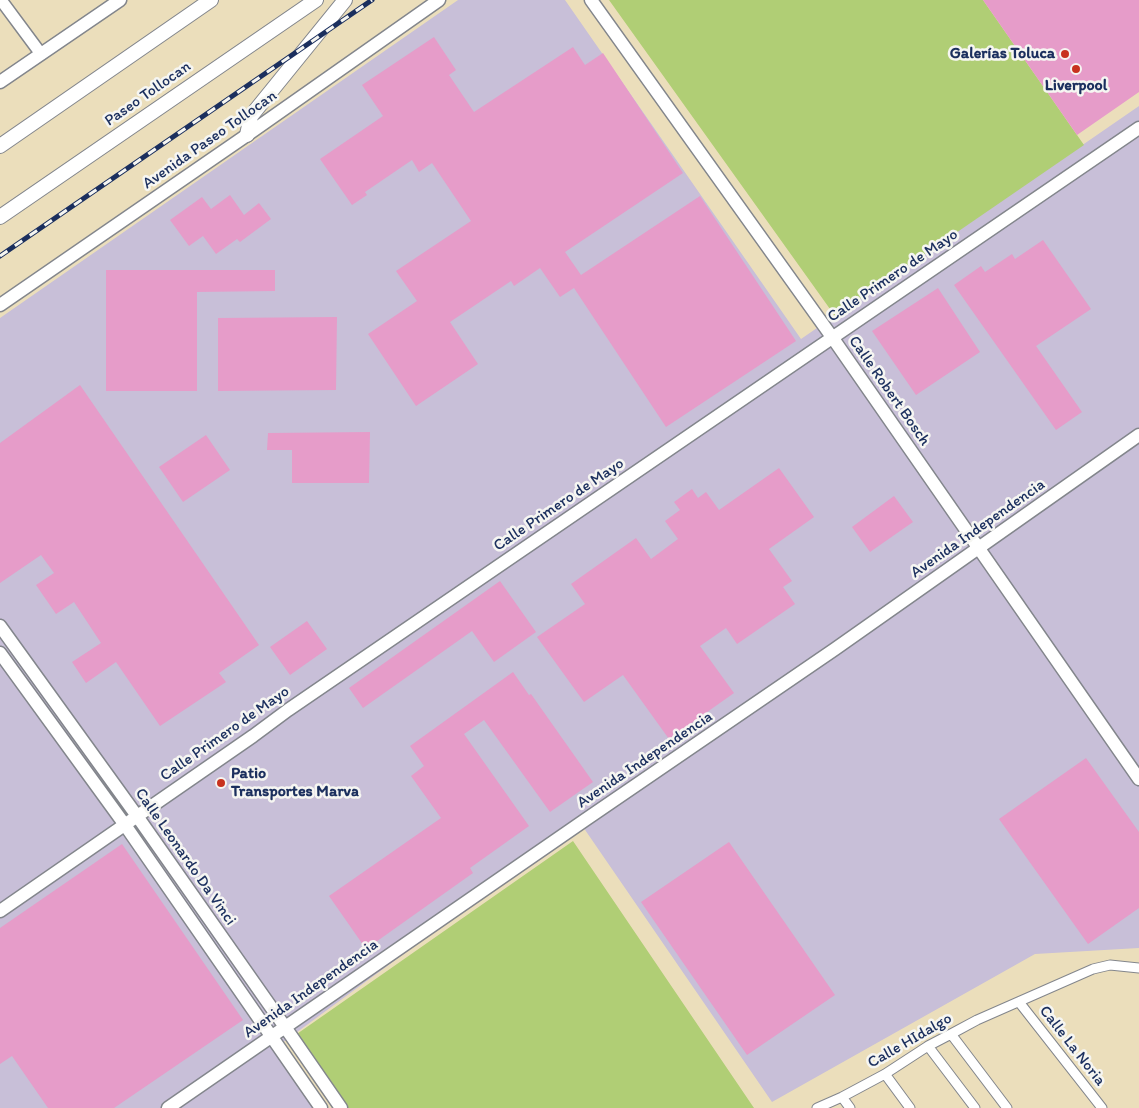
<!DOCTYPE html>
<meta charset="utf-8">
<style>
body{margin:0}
canvas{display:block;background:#ebdebb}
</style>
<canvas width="1139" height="1108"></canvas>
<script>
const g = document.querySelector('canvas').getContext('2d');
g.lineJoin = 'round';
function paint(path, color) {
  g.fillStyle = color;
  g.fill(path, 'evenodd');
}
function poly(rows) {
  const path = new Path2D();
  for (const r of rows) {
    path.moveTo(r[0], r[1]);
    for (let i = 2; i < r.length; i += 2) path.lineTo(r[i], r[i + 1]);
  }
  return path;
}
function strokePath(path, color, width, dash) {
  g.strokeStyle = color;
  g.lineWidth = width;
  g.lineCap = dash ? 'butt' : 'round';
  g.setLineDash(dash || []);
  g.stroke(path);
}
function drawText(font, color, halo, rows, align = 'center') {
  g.font = font + ' Itim,sans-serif';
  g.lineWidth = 5;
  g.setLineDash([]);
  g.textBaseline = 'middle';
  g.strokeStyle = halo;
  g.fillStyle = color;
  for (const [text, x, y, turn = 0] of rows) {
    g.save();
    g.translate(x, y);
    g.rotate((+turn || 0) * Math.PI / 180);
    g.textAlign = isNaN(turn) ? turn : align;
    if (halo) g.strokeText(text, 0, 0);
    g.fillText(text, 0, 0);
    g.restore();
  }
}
paint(poly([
 [458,0,565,0,801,339,1139,106,1139,948,1035,954,772,1102,581,824,278,1046,320,1108,0,1108,0,318]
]), '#c8bfd8');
paint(poly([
 [609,0,983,0,1084,145,835,316],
 [573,841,754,1108,343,1108,294,1036]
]), '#b0ce75');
paint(poly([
 [983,0,1139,0,1139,92,1077,135],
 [434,37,456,70,449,75,474,112,573,47,585,65,603,53,683,173,565,252,581,275,700,196,796,341,666,427,574,288,560,297,540,268,514,286,511,281,450,322,478,364,416,406,368,334,417,301,396,271,471,221,432,163,419,172,412,160,365,192,367,195,352,205,320,159,383,116,362,85],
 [230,195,244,215,259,203,271,219,240,242,237,239,216,254,203,236,189,246,170,220,202,197,211,209],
 [1043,240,1091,309,1036,346,1082,412,1056,430,954,285,981,266,985,272,1012,254,1015,259],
 [106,270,275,270,275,291,197,292,197,391,106,391],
 [938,288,980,352,916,395,872,331],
 [337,317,336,390,218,391,218,318],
 [80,385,259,645,219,673,226,682,160,726,116,662,86,683,72,662,101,643,74,602,56,614,36,585,54,573,41,555,0,583,0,443],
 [370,432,369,483,292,483,292,450,267,450,268,433],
 [206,435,230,470,183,502,159,467],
 [779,468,814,517,769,549,792,581,783,587,795,604,737,644,726,628,700,646,734,693,669,739,623,675,584,702,537,637,585,604,571,584,636,538,651,559,678,539,665,521,680,510,674,502,692,489,698,498,706,492,719,510],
 [894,496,913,522,870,552,852,527],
 [500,581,536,632,494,662,472,631,363,708,349,688],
 [307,621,327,649,290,675,270,647],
 [513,672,529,695,531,694,593,782,550,812,484,720,464,734,529,826,470,868,473,873,366,949,329,896,441,818,411,776,424,766,410,746],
 [1086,758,1139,832,1139,908,1088,944,999,819],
 [729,842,835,995,747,1055,641,902],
 [122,844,243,1020,114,1108,48,1108,12,1056,0,1064,0,928]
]), '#e69cc9');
const minor = poly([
 [1019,1002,1102,1108],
 [951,1034,1007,1108],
 [928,1046,975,1108],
 [885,1074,910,1108],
 [842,1097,850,1108],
 [817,1108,842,1097,885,1074,928,1046,951,1034,977,1020,1093,969,1110,965,1139,968]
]);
const tertiary = poly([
 [1,0,41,54]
]);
const secondary = poly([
 [591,0,832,337,1139,779],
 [0,82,120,0],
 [0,305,247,135,439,0],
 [0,626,137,816,285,1027,341,1108],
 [0,653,125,825,321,1108],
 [0,911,253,736,288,710,1139,128],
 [168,1108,585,820,835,649,1139,435]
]);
const trunk = poly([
 [247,135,251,116,345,0],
 [0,146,211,0],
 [0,217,316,0]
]);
strokePath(minor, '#83868c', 11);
strokePath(tertiary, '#83868c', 14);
strokePath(secondary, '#83868c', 15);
strokePath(trunk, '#83868c', 16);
strokePath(minor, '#fff', 9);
strokePath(tertiary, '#fff', 11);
strokePath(secondary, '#fff', 12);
strokePath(trunk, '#fff', 14);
const rail = poly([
 [0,256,372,0]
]);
strokePath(rail, '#1b2f5e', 5);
strokePath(rail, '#f6f6f2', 3, [9]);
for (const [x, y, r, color] of [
 [1065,54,5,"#c8321e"],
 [1076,69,5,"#c8321e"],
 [221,783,5,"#c8321e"]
]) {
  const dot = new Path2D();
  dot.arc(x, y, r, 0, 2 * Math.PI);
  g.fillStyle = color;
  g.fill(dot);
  strokePath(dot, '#f6f6f2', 2);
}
drawText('bold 16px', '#1b2f5e', '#f6f6f2', [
 ["Galerías Toluca",1055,54],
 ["Liverpool",1076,86,"center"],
 ["Patio",231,774,"left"],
 ["Transportes Marva",231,792,"left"]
], 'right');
drawText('16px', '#1b2f5e', '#f6f6f2', [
 ["Paseo Tollocan",148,94,-35],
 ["Avenida Paseo Tollocan",210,140,-35],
 ["Calle Primero de Mayo",893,276,-34],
 ["Calle Robert Bosch",889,391,55],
 ["Calle Primero de Mayo",559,505,-34],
 ["Avenida Independencia",978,529,-35],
 ["Calle Primero de Mayo",225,734,-35],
 ["Avenida Independencia",645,760,-34],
 ["Calle Leonardo Da Vinci",185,857,55],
 ["Avenida Independencia",311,989,-35],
 ["Calle HIdalgo",910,1041,-30],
 ["Calle La Noria",1072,1046,52]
]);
</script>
